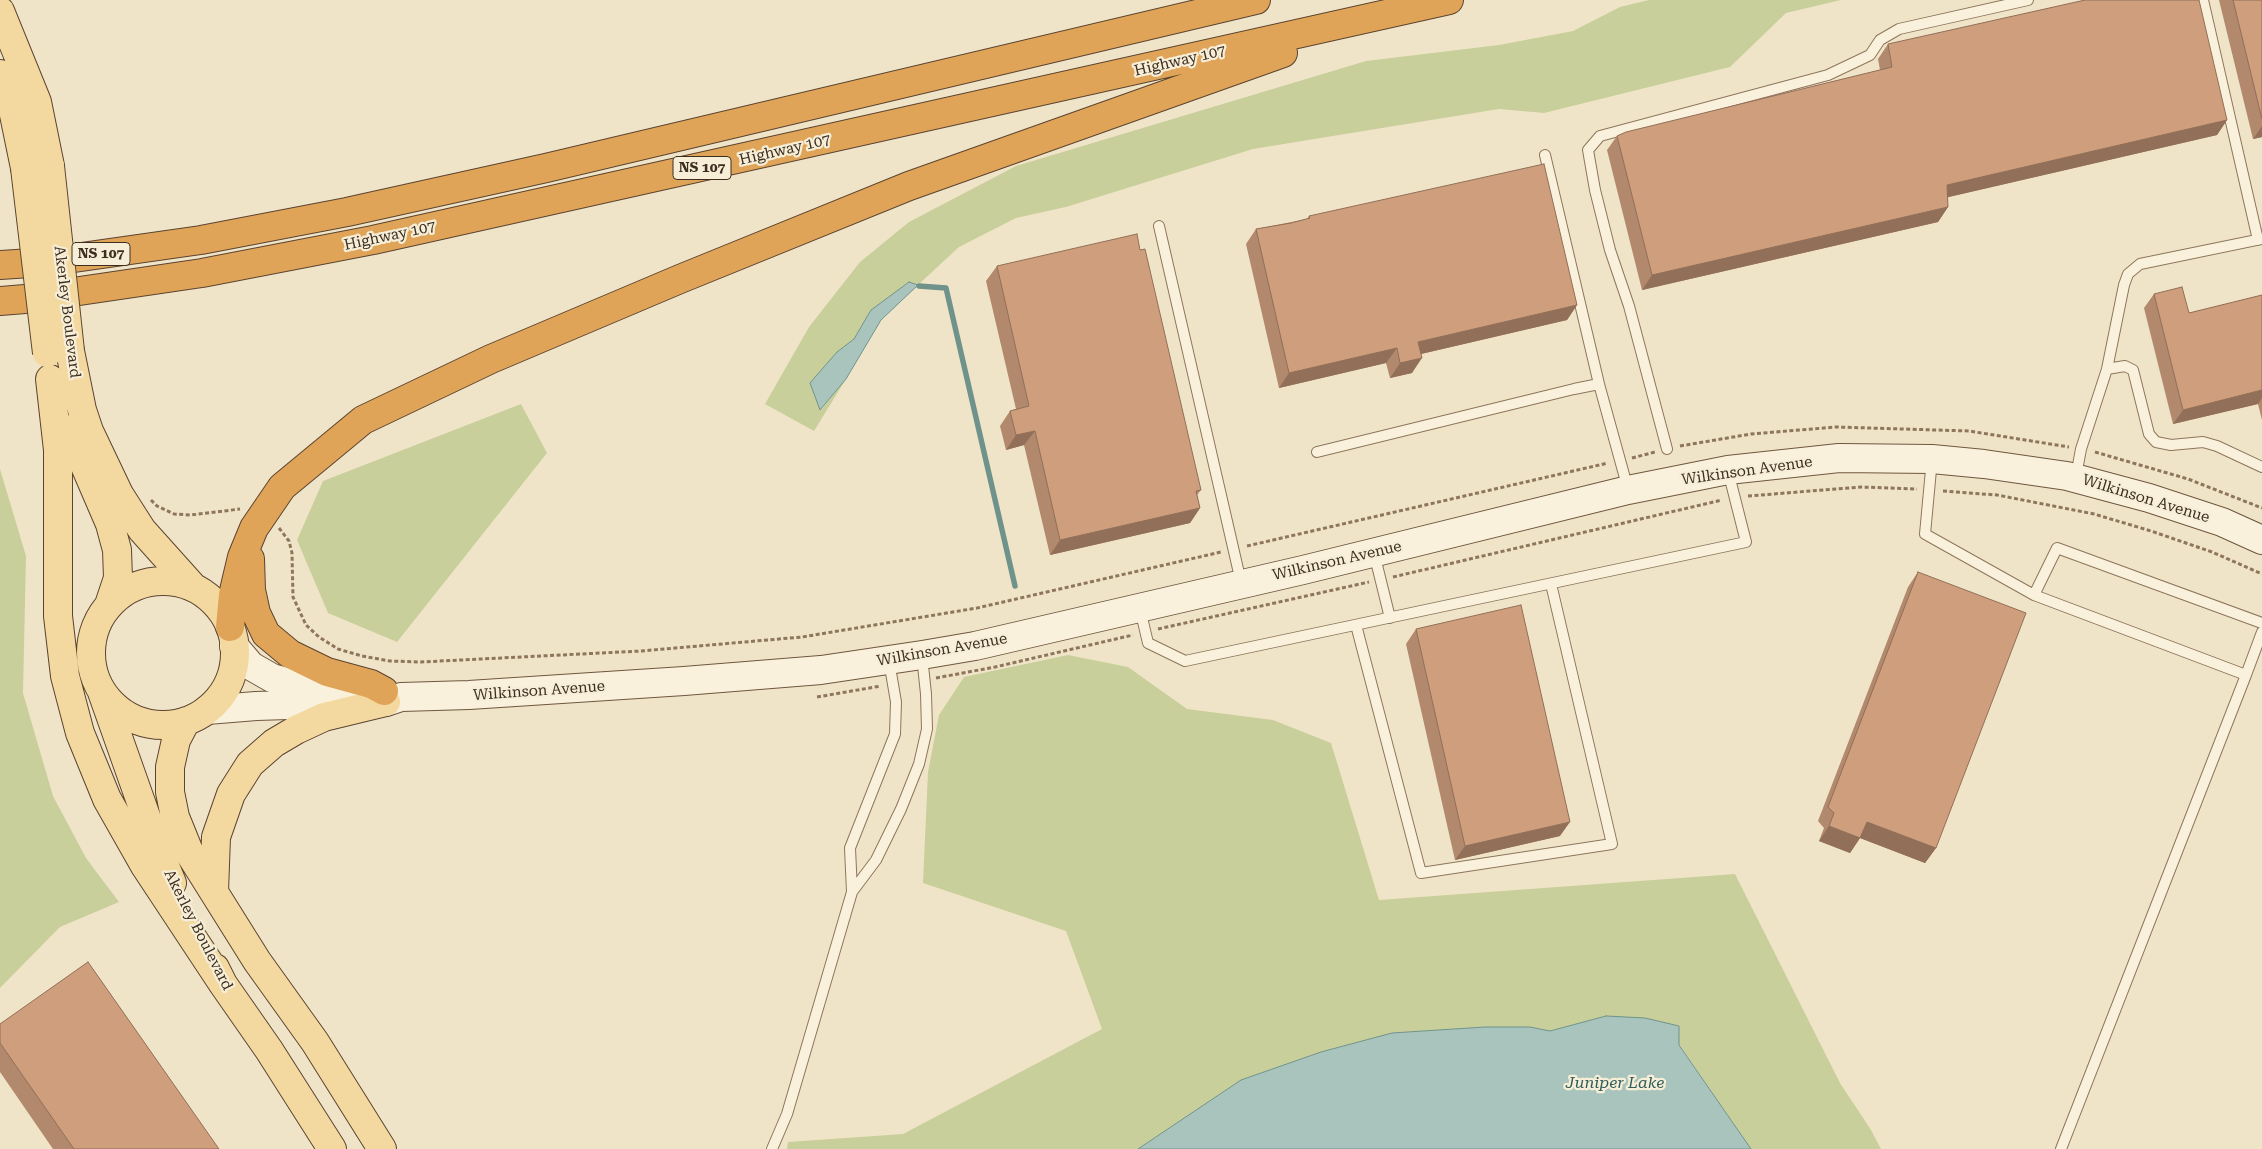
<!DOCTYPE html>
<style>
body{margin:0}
canvas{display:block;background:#f0e4c8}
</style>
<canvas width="2262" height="1149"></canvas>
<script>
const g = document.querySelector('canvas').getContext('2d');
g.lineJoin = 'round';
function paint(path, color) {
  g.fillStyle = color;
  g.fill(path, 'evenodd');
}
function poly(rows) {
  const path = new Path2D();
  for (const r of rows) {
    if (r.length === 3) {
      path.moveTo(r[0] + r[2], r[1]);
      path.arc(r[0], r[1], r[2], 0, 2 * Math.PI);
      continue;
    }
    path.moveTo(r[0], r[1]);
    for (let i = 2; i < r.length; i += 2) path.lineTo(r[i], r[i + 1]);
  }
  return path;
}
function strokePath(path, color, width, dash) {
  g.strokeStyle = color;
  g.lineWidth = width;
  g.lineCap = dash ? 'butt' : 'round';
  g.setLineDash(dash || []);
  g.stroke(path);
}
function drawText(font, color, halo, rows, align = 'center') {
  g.font = font + ' "Roboto Serif",serif';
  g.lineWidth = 4.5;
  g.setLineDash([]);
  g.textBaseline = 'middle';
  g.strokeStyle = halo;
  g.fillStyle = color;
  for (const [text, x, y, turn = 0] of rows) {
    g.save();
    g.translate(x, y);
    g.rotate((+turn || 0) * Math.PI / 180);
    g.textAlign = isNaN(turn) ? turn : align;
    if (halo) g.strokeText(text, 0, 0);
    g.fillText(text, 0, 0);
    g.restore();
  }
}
paint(poly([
 [1649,0,1841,0,1786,13,1730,67,1544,113,1499,109,1253,149,1066,207,1016,218,959,247,918,285,909,282,871,310,854,339,837,352,811,383,821,410,846,379,814,431,765,404,809,327,860,262,909,222,1016,166,1366,61,1499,45,1573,31,1620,7],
 [521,404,547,453,397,642,328,613,297,540,323,481],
 [0,469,26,556,23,693,53,796,86,858,119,902,60,927,0,988],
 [1068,655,1128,667,1187,709,1273,720,1331,743,1379,900,1735,874,1840,1083,1871,1130,1881,1149,1751,1149,1679,1044,1606,1016,1550,1031,1530,1027,1485,1027,1392,1033,1321,1052,1241,1080,1138,1149,787,1149,788,1142,903,1134,1102,1029,1066,931,923,883,928,772,939,715,964,677]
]), '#c9cf9b');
const water = poly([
 [909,282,918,285,881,320,846,379,820,410,810,383,837,352,854,339,871,310,909,282],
 [1606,1016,1645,1018,1679,1026,1679,1045,1751,1149,1138,1149,1241,1080,1321,1052,1392,1033,1485,1027,1530,1027,1550,1031,1606,1016]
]);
paint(water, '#a9c4bc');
strokePath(water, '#6f938a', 1);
strokePath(poly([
 [919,286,946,288,1015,586]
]), '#6f938a', 5.5);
const lane = poly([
 [2203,0,2258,240],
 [1545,155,1599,384,1628,489],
 [1159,226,1241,582],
 [2107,369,2125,366,2133,370,2149,434,2156,442,2171,445,2203,442,2217,446,2262,467],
 [1667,449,1629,306,1610,250,1595,190,1588,150,1600,136,1828,75,1870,55,1880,40,1899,29,2028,0],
 [1317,452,1574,389,1599,384],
 [1932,459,1925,534,2034,595,2246,675,2262,632],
 [2076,476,2081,449,2107,369,2124,285,2128,274,2140,264,2262,239],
 [1374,553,1390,618],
 [2034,595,2057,548,2262,623],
 [1140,609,1148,643,1185,661,1746,542,1728,471],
 [1356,625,1421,873,1612,844,1551,584],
 [852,892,876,860,901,809,919,764,927,729,926,694,922,656],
 [772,1149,787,1114,852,892,850,848,895,734,896,702,889,661],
 [2061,1149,2246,675]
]);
const secondary = poly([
 [234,646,251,666,272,678,306,687,336,689],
 [207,710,256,706,386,702,401,697,469,695,684,681,821,670,922,655,975,646,1303,570,1628,490,1728,470,1839,458,1932,459,1984,464,2067,476,2149,498,2222,522,2262,540]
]);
const primary = poly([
 [0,11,37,102,50,166],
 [0,74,12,105,25,168],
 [70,351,82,410,89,431,119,494,142,530,194,588],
 [50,379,58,450,58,616,65,676,80,733,107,799,145,866,223,984],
 [69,429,110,524,117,550,118,578,109,605],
 [163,653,72],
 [102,692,154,839,172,883],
 [186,721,176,740,170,767,170,792,175,817,190,854,257,961,315,1042,382,1149],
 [214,892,216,837,231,794,250,764,274,743,296,730,324,717,386,702],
 [215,968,223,984,269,1050,332,1149]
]);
const highway = poly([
 [0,265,46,262,201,240,347,212,546,168,1256,0],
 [0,301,25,299,202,273,373,240,1449,0],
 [250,559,251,590,256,613,266,634,290,654,327,672,371,684,384,691],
 [230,627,233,595,242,557,254,528,282,487,363,420,491,359,680,279,909,186,1283,53]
]);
strokePath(lane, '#8d765c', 12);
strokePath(secondary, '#6f573f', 30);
strokePath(primary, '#5b4430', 30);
strokePath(highway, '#5b4430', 30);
strokePath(poly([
 [1680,446,1751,434,1836,427,1969,431,2069,447],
 [2095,452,2188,479,2262,508],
 [1632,458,1655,452],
 [1943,491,1997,495,2094,514,2151,531,2212,552,2262,574],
 [1748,496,1861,487,1917,489],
 [151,500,157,506,174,514,191,515,240,509],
 [279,528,289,541,292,553,293,597,306,625,319,637,338,649,362,656,390,661,421,662,641,651,802,637,977,608,1221,552],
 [1247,546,1608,463],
 [1393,577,1722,500],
 [1158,629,1369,582],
 [936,678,995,667,1133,635],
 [817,697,881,686]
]), '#8d765c', 3, [4, 2.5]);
strokePath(lane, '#faf1dc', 10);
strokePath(secondary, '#faf1dc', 28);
strokePath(primary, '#f3d9a0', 28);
strokePath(highway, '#e0a458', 28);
const primaryBridge = poly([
 [50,166,70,351],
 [25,168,47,353]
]);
strokePath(primaryBridge, '#5b4430', 30, []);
strokePath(primaryBridge, '#f3d9a0', 28);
paint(poly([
 [2219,0,2262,0,2262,137,2253,139],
 [1888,44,2227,120,2217,135,1948,197,1948,207,1938,222,1642,290,1607,150,1617,136,1880,70,1878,59],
 [1309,216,1577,305,1567,320,1421,354,1412,373,1390,378,1386,363,1279,388,1246,244,1256,229,1307,219],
 [997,266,1201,490,1197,495,1200,508,1190,523,1050,555,1024,445,1006,450,1000,426,1010,411,1016,409,986,281],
 [2154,294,2189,313,2262,295,2262,420,2258,404,2173,424,2144,308],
 [1918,572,1936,848,1925,863,1860,838,1850,853,1819,841,1824,828,1818,821,1908,587],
 [1416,629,1560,836,1455,860,1406,644],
 [0,1024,219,1149,53,1149,0,1072]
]), '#b2896c');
paint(poly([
 [2227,120,2217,135,1936,200,1947,185],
 [2262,126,2262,137,2253,139],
 [1948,207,1938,222,1642,290,1652,275],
 [1577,305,1567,320,1408,357,1418,342],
 [1397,348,1386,363,1279,388,1289,373],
 [1422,358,1412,373,1390,378,1400,363],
 [2262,390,2262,398,2258,404,2173,424,2183,410],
 [1035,431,1024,445,1006,450,1016,435],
 [1200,508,1190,523,1050,555,1060,540],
 [1570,822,1560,836,1455,860,1465,846],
 [1867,822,1936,848,1925,863,1860,838,1850,853,1819,841,1829,826]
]), '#916f58');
const building = poly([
 [2085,0,2199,0,2227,120,1947,185,1948,207,1652,275,1617,136,1626,132,1892,67,1888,44,2085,0],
 [2233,0,2262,0,2262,119,2233,0],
 [1544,164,1577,305,1418,342,1422,358,1400,363,1397,348,1289,373,1256,229,1291,223,1310,218,1309,216,1544,164],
 [1137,234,1140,250,1145,249,1201,490,1196,491,1200,508,1060,540,1035,431,1016,435,1010,411,1029,406,997,266,1137,234],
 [2182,287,2189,313,2262,295,2262,390,2183,410,2154,294,2182,287],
 [1918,572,2026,613,1936,848,1867,822,1860,838,1829,826,1834,813,1828,807,1918,572],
 [1521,605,1570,822,1465,846,1416,629,1521,605],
 [88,962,219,1149,74,1149,0,1043,0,1024,88,962]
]);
paint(building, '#cf9f7d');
strokePath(building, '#916f58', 1);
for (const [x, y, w] of [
 [702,168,58],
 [101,254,58]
]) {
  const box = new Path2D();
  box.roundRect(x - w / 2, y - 11.5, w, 23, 4);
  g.fillStyle = '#f7eed8';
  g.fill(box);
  strokePath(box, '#3d2e20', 1);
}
drawText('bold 14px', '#3d2e20', null, [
 ["NS 107",702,168],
 ["NS 107",101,254]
]);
drawText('15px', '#3d2e20', '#f7eed8', [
 ["Highway 107",1180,61,-13],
 ["Highway 107",785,150,-13],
 ["Highway 107",390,236,-12],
 ["Akerley Boulevard",67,312,83],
 ["Wilkinson Avenue",1747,471,-8],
 ["Wilkinson Avenue",2146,499,17],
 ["Wilkinson Avenue",1337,561,-13],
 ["Wilkinson Avenue",942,650,-10],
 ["Wilkinson Avenue",539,691,-4],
 ["Akerley Boulevard",198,930,63]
]);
drawText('italic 16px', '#2f5d5a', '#f7eed8', [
 ["Juniper Lake",1615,1083]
]);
</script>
